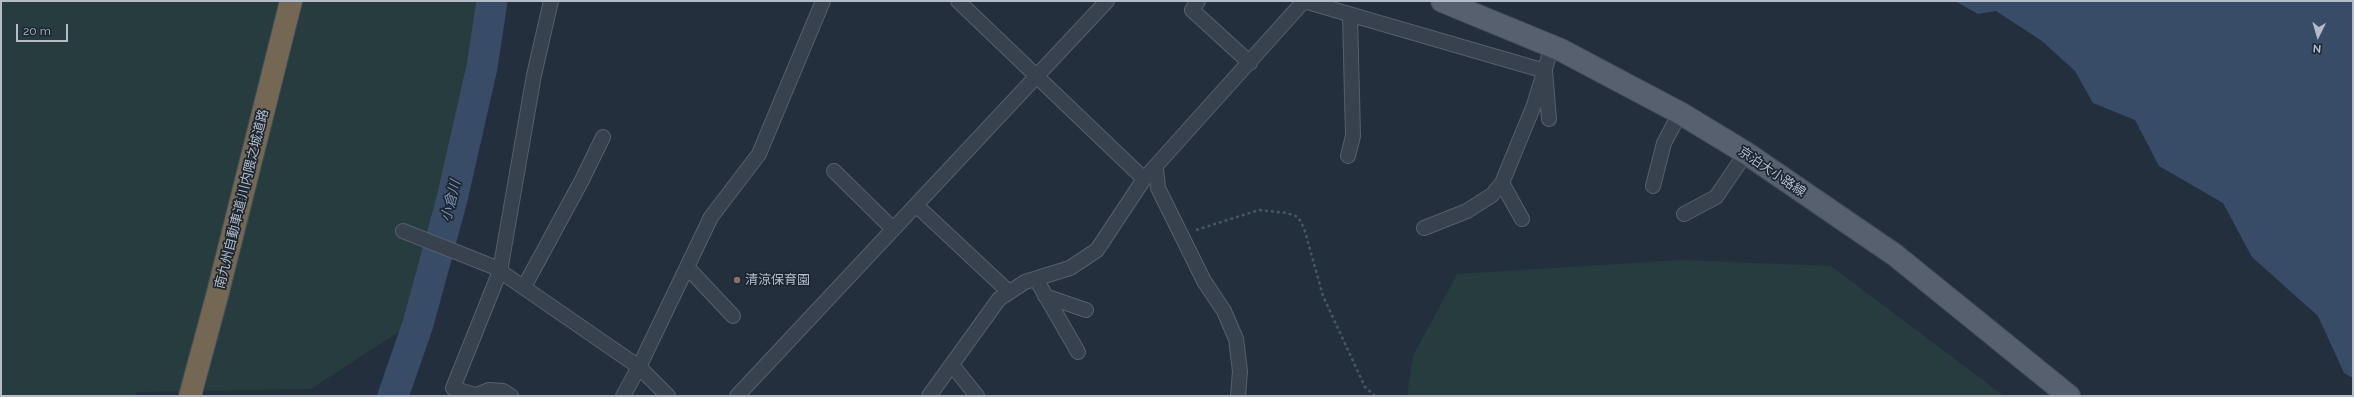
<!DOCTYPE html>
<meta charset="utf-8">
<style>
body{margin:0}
#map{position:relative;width:2354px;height:397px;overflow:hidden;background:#242f3e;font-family:Raleway,sans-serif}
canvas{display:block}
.frame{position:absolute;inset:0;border:2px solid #b4bcc9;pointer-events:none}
.north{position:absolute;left:2298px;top:16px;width:40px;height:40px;-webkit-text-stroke:3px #1d2633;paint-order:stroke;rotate:185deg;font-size:11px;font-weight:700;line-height:16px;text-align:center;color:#b4bcc9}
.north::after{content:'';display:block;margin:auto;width:14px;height:18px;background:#b4bcc9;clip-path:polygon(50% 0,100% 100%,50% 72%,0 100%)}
.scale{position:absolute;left:16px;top:24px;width:52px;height:18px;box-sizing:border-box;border:2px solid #b4bcc9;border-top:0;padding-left:5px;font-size:12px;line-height:14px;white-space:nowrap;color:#b4bcc9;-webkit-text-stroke:3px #1d2633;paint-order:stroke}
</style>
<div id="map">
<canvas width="2354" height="397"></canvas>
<div class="frame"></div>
<div class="north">N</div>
<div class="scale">20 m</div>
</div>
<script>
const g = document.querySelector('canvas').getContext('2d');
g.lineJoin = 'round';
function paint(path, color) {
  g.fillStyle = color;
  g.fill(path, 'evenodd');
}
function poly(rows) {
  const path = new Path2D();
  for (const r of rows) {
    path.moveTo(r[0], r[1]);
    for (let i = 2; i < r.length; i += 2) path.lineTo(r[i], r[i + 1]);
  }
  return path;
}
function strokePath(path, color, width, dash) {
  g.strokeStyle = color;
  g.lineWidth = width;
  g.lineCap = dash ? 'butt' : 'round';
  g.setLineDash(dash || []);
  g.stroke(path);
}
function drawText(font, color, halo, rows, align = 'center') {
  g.font = font + ' Raleway,"Noto Sans JP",sans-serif';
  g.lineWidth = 3.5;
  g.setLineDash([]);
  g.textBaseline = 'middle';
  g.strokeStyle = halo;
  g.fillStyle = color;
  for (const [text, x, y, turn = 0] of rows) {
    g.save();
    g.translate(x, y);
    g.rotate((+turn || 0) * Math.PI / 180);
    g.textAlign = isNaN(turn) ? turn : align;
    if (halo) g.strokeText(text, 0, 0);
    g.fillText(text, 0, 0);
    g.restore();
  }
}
paint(poly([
 [1,1,484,1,426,314,311,389,136,392,135,396,1,396],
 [1682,260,1831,266,2004,396,1407,396,1413,356,1457,274]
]), '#263c3f');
paint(poly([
 [1955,1,2353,1,2353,378,2344,373,2318,316,2252,257,2223,203,2159,166,2135,120,2093,103,2075,71,2042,41,1996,11,1978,14]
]), '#394c67');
strokePath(poly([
 [393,396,418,324,452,199,482,67,492,1]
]), '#394c67', 31);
const street = poly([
 [958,1,1144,179],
 [1198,1,1192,10,1250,63],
 [1304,1,1545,71,1549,119],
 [1348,156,1353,136,1350,15],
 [1156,168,1158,188,1204,281,1224,311,1236,339,1240,371,1238,396],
 [834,171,893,229],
 [1653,186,1664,143,1680,113],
 [916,205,1009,292],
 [1684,214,1716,197,1746,153],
 [1522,219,1502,183,1534,105,1552,46],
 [1424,228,1467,211,1492,195,1502,183],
 [403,231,494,267,639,367,668,396],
 [687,267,733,316],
 [1036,279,1078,352],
 [524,287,582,180,603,137],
 [1045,296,1086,310],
 [952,365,977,396],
 [475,395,453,388,500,271,534,75,551,1],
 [474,396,489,390,503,391,511,396],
 [623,396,639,367,711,217,759,154,823,1],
 [737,396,1107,1],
 [929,396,999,299,1025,282,1070,268,1097,250,1144,179,1304,1]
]);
const primary = poly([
 [1442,1,1561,50,1680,113,1746,153,1895,255,2069,396]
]);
const highway = poly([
 [190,396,217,296,291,1]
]);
strokePath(street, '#565f6c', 16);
strokePath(primary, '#414a57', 24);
strokePath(highway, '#434c59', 24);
strokePath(poly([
 [1196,230,1259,210,1287,213,1298,217,1304,228,1323,296,1365,387,1375,396]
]), '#44595c', 2.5, [3, 3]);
strokePath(street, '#38414e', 14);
strokePath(primary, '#56606e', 22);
strokePath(highway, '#746855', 22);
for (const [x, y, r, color] of [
 [737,280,4,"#8d6e63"]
]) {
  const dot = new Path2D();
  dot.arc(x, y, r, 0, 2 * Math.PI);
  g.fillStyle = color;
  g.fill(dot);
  strokePath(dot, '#1d2633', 1.5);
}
drawText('13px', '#b4bcc9', '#1d2633', [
 ["京泊大小路線",1772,172,34],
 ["南九州自動車道;川内隈之城道路",242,199,-76]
]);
drawText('13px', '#b4bcc9', '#1d2633', [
 ["清涼保育園",745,280]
], 'left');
drawText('italic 14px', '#7c92b1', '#1d2633', [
 ["小倉川",451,201,-76]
]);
</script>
